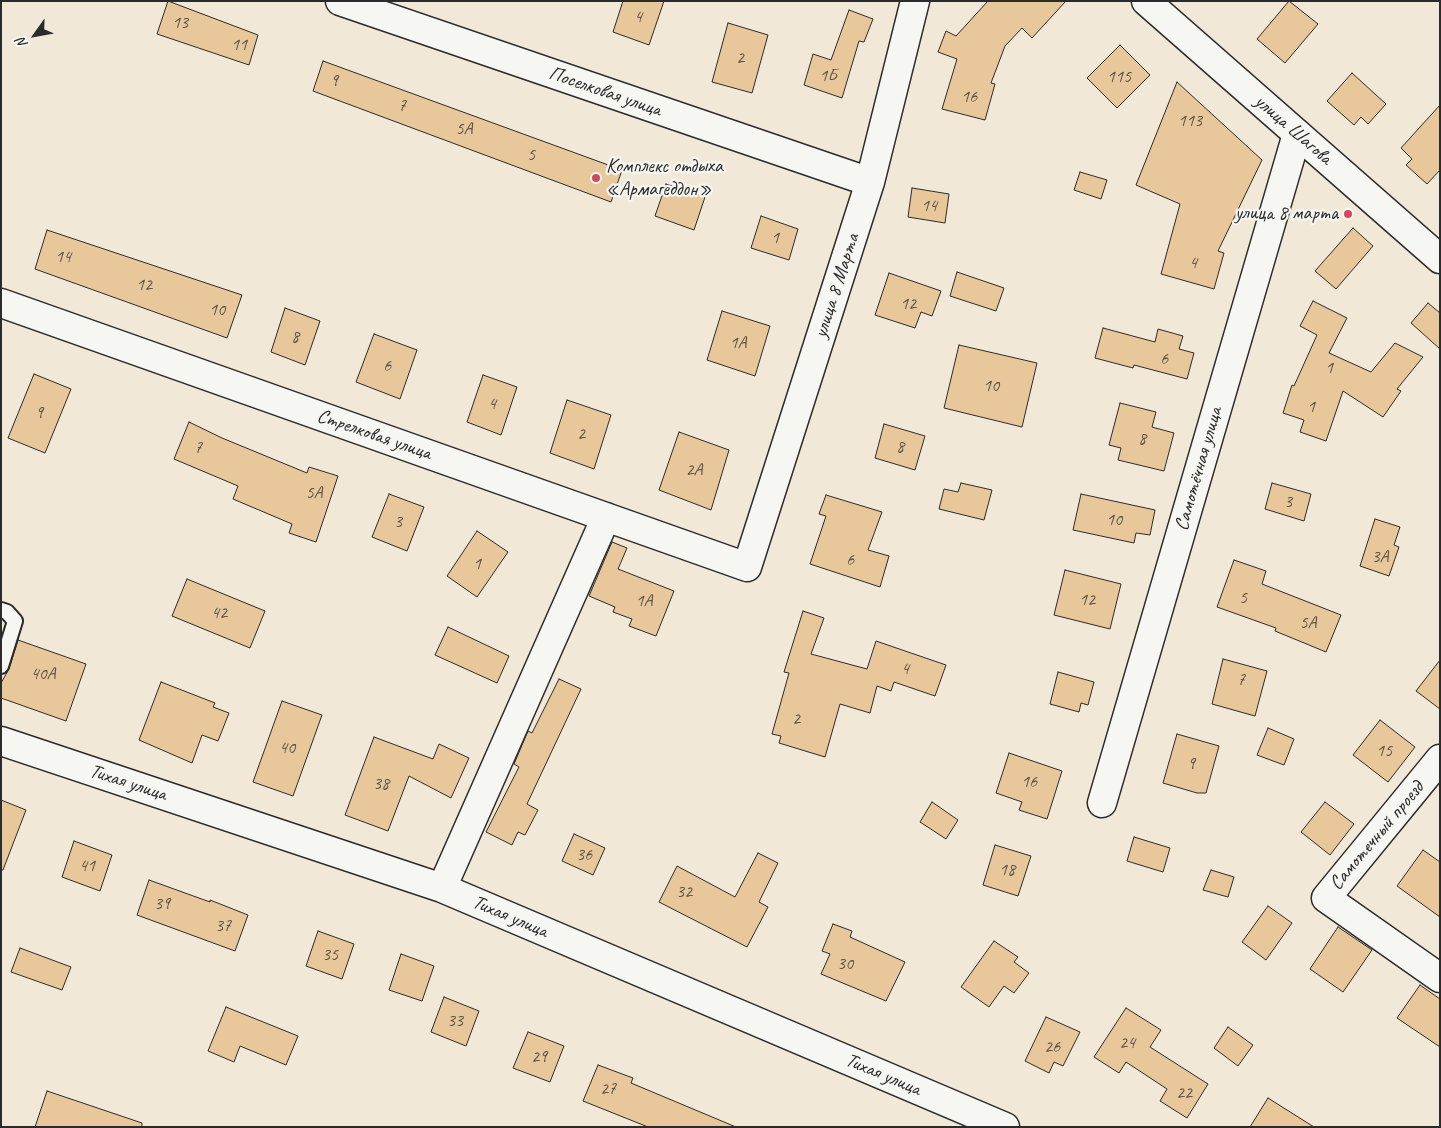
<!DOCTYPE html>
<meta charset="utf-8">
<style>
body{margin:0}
#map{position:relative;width:1441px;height:1128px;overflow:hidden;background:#f2e8d8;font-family:Caveat,sans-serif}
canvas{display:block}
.frame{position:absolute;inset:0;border:2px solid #2b2b2b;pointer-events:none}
.north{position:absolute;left:10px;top:10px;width:50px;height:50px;-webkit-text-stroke:4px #f6f6f2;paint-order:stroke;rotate:238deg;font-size:14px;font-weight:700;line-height:20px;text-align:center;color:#2b2b2b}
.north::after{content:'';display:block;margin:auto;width:18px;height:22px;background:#2b2b2b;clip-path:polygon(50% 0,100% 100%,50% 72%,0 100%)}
</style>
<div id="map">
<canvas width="1441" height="1128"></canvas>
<div class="frame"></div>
<div class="north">N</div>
</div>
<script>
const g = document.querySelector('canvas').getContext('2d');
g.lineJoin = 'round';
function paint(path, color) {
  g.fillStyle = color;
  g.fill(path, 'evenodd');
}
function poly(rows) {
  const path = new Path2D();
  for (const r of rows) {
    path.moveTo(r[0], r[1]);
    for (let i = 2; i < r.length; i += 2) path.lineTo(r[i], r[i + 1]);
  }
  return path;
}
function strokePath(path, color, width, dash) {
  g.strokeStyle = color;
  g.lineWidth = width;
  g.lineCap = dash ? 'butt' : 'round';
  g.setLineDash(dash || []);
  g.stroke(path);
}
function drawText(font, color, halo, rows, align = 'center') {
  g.font = font + ' Caveat,sans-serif';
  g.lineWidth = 4.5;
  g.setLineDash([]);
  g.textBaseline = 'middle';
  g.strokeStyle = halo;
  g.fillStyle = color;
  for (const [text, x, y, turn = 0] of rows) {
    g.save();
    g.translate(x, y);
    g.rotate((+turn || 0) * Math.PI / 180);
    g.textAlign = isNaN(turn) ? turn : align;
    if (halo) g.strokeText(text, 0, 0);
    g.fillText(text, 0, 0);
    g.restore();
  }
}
const building = poly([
 [168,1,258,35,249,65,157,34,168,1],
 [623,1,664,1,649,45,613,32,623,1],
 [988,1,1066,1,1032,38,1022,28,1005,46,991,83,995,84,985,120,942,109,957,59,938,52,946,31,956,36,988,1],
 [1289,1,1318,24,1285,63,1257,39,1289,1],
 [849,10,873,19,864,42,859,41,842,98,804,85,813,54,831,60,849,10],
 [728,23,768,35,752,93,712,82,728,23],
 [1120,45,1150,75,1117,108,1087,78,1120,45],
 [323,61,622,170,611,202,313,91,323,61],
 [1352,73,1386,104,1368,124,1361,117,1354,125,1327,101,1352,73],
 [1177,82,1262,160,1218,251,1224,253,1214,289,1161,274,1180,204,1136,185,1177,82],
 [1440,105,1440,170,1427,184,1406,165,1412,159,1401,148,1440,105],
 [1080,172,1107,180,1101,199,1074,190,1080,172],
 [666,184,705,197,694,230,655,216,666,184],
 [912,188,949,194,945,223,908,217,912,188],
 [761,216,798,229,789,260,751,248,761,216],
 [1353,228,1373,246,1336,289,1315,271,1353,228],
 [47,230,242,295,227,338,35,269,47,230],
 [957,272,1004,288,996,311,950,296,957,272],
 [889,273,941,291,932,316,921,312,915,328,875,315,889,273],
 [1313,301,1347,318,1329,353,1371,372,1395,343,1423,357,1397,389,1401,391,1383,417,1343,391,1326,441,1300,432,1304,420,1283,413,1292,385,1294,386,1317,335,1300,326,1313,301],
 [1428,303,1440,313,1440,349,1411,323,1428,303],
 [285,308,320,321,305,365,271,352,285,308],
 [722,311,770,326,755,376,707,360,722,311],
 [1103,328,1155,342,1158,329,1183,336,1179,349,1194,353,1187,379,1134,365,1133,368,1095,358,1103,328],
 [374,334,417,350,400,399,356,382,374,334],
 [959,345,1037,363,1022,427,944,408,959,345],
 [34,374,71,389,45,453,8,438,34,374],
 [483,375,517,387,501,435,467,422,483,375],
 [567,400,611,415,594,469,550,453,567,400],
 [1120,403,1156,412,1152,427,1174,433,1164,471,1118,460,1121,448,1109,445,1120,403],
 [189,422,222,438,307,473,309,467,338,476,316,542,289,533,292,524,233,499,238,486,174,459,189,422],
 [884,424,925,436,915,470,875,458,884,424],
 [679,432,729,450,711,510,659,490,679,432],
 [961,483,992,490,984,520,939,509,944,489,958,492,961,483],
 [1272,483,1311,494,1304,521,1265,509,1272,483],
 [389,494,424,507,407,551,372,537,389,494],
 [1081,494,1155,510,1150,535,1136,533,1134,543,1073,530,1081,494],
 [826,495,882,512,868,550,889,556,880,587,810,564,826,516,819,514,826,495],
 [1375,519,1400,527,1394,545,1399,547,1389,576,1360,566,1375,519],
 [477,531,508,552,477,597,447,576,477,531],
 [612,542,627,548,618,569,674,591,656,636,629,626,632,619,613,612,615,607,589,596,612,542],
 [1234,560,1266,571,1262,584,1341,615,1326,652,1275,631,1276,628,1217,607,1234,560],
 [1065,570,1121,584,1110,629,1054,615,1065,570],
 [187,579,265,611,250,648,172,616,187,579],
 [803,611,824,618,811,654,867,669,876,641,946,665,935,696,894,682,891,691,877,686,870,713,840,704,825,757,779,743,781,736,772,734,789,673,784,672,803,611],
 [448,627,509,656,497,683,435,655,448,627],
 [18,640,86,664,66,721,1,698,1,683,9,669,18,640],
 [1223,659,1267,671,1255,716,1212,704,1223,659],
 [1440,660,1440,709,1416,691,1440,660],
 [1058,672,1094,682,1088,705,1081,703,1079,712,1050,704,1058,672],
 [559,679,581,689,527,804,538,810,525,835,518,832,512,845,486,832,519,767,514,764,528,731,532,733,559,679],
 [161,682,215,703,213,707,229,713,218,741,202,735,192,763,139,740,161,682],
 [282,701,322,715,293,796,253,782,282,701],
 [1380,720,1415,747,1388,782,1353,755,1380,720],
 [1268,728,1294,739,1284,765,1257,755,1268,728],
 [1177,734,1219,746,1206,793,1197,793,1163,783,1177,734],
 [374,737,433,759,439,744,469,758,451,798,409,776,388,831,345,815,374,737],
 [1009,753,1062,771,1047,819,1019,810,1022,802,996,793,1009,753],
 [1,800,26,810,3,870,1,870,1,800],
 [932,802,958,820,946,839,920,822,932,802],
 [1325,802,1354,824,1330,855,1301,832,1325,802],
 [574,834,605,848,593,875,562,861,574,834],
 [1134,837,1170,848,1163,872,1127,861,1134,837],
 [74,841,112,855,100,891,62,877,74,841],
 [995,845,1031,856,1018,896,983,885,995,845],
 [1423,850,1440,862,1440,917,1397,886,1423,850],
 [758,853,778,863,759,902,768,907,747,947,659,902,677,866,735,897,758,853],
 [1211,870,1234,877,1228,897,1203,890,1211,870],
 [149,880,210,902,210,900,248,915,235,951,137,915,149,880],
 [1268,906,1292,923,1266,960,1242,942,1268,906],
 [833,924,852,931,850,937,905,962,886,1001,821,974,830,954,822,951,833,924],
 [1338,927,1372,950,1343,992,1310,969,1338,927],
 [318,931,354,944,342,979,306,966,318,931],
 [994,941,1018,957,1014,962,1029,973,1014,993,1004,986,989,1007,961,987,994,941],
 [20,948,71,967,62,990,11,972,20,948],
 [401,954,434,966,422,1001,389,990,401,954],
 [1420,985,1440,999,1440,1047,1397,1018,1420,985],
 [444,997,479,1011,466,1046,431,1032,444,997],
 [226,1007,298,1036,286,1065,240,1046,234,1062,208,1051,226,1007],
 [1126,1008,1161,1030,1150,1047,1208,1084,1187,1118,1160,1101,1167,1089,1126,1062,1119,1073,1094,1057,1126,1008],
 [1046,1017,1080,1032,1063,1066,1054,1062,1049,1073,1025,1061,1046,1017],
 [1228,1027,1253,1045,1238,1066,1214,1048,1228,1027],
 [528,1032,564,1046,550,1082,513,1068,528,1032],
 [598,1065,633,1078,631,1083,736,1127,648,1127,583,1101,598,1065],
 [47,1091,142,1123,142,1127,35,1127,47,1091],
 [1268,1098,1314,1127,1250,1127,1268,1098]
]);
paint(building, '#e8c79a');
strokePath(building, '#2b2b2b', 1);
const lane = poly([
 [1,610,7,612,15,621,1,666]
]);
const street = poly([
 [340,1,870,182],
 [1,303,747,567,870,182,915,1],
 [1,741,442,888,1005,1127],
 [1440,759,1326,898,1440,978],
 [1102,803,1297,134],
 [442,888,606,517]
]);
const secondary = poly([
 [1146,1,1440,259]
]);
strokePath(lane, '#2b2b2b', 18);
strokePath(street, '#2b2b2b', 31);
strokePath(secondary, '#2b2b2b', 31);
strokePath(lane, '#f6f6f2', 14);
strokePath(street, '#f6f6f2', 28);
strokePath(secondary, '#f6f6f2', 28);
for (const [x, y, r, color] of [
 [596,178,5,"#d1495b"],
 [1348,214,5,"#d1495b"]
]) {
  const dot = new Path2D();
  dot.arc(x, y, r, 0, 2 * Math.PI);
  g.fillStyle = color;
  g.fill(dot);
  strokePath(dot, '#f6f6f2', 2);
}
drawText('18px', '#5a5247', null, [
 ["4",638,17],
 ["13",180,23],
 ["11",239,45],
 ["2",740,58],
 ["1Б",828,76],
 ["115",1119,77],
 ["9",334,81],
 ["16",969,97],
 ["7",402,106],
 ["113",1190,121],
 ["5А",464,129],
 ["5",531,155],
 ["14",929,206],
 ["1",775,238],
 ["14",63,257],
 ["4",1193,263],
 ["12",144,285],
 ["12",908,304],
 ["10",217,310],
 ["8",295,337],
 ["1А",738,343],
 ["6",1164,359],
 ["6",387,366],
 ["1",1329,368],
 ["10",991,386],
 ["4",492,404],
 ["1",1311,407],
 ["9",39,413],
 ["2",581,434],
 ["8",1142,439],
 ["8",900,447],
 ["7",198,448],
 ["2А",694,470],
 ["5А",314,493],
 ["3",1288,502],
 ["10",1114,520],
 ["3",398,522],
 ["3А",1380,557],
 ["6",850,560],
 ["1",477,564],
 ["5",1243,598],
 ["12",1087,600],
 ["1А",644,601],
 ["42",219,613],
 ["5А",1308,623],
 ["4",905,669],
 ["40А",43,674],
 ["7",1241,680],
 ["2",796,719],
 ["40",287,748],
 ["15",1384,751],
 ["9",1191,764],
 ["16",1029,782],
 ["38",381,784],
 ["36",584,855],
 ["41",87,866],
 ["18",1007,870],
 ["32",684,892],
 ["39",162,904],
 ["37",223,926],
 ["35",330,955],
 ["30",845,964],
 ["33",455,1021],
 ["24",1127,1043],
 ["26",1052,1047],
 ["29",539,1057],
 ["27",608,1089],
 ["22",1184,1093]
]);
drawText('20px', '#2b2b2b', '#f6f6f2', [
 ["Поселковая улица",605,92,19],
 ["улица Шагова",1293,130,41],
 ["улица 8 Марта",837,286,-72],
 ["Стрелковая улица",374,435,19],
 ["Самотёчная улица",1199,469,-74],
 ["Тихая улица",128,783,18],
 ["Самотечный проезд",1377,836,-50],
 ["Тихая улица",510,917,23],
 ["Тихая улица",883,1075,23]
]);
drawText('20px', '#2b2b2b', '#f6f6f2', [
 ["Комплекс отдыха",606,167],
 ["«Армагеддон»",606,190],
 ["улица 8 марта",1338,214,"right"]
], 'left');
</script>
